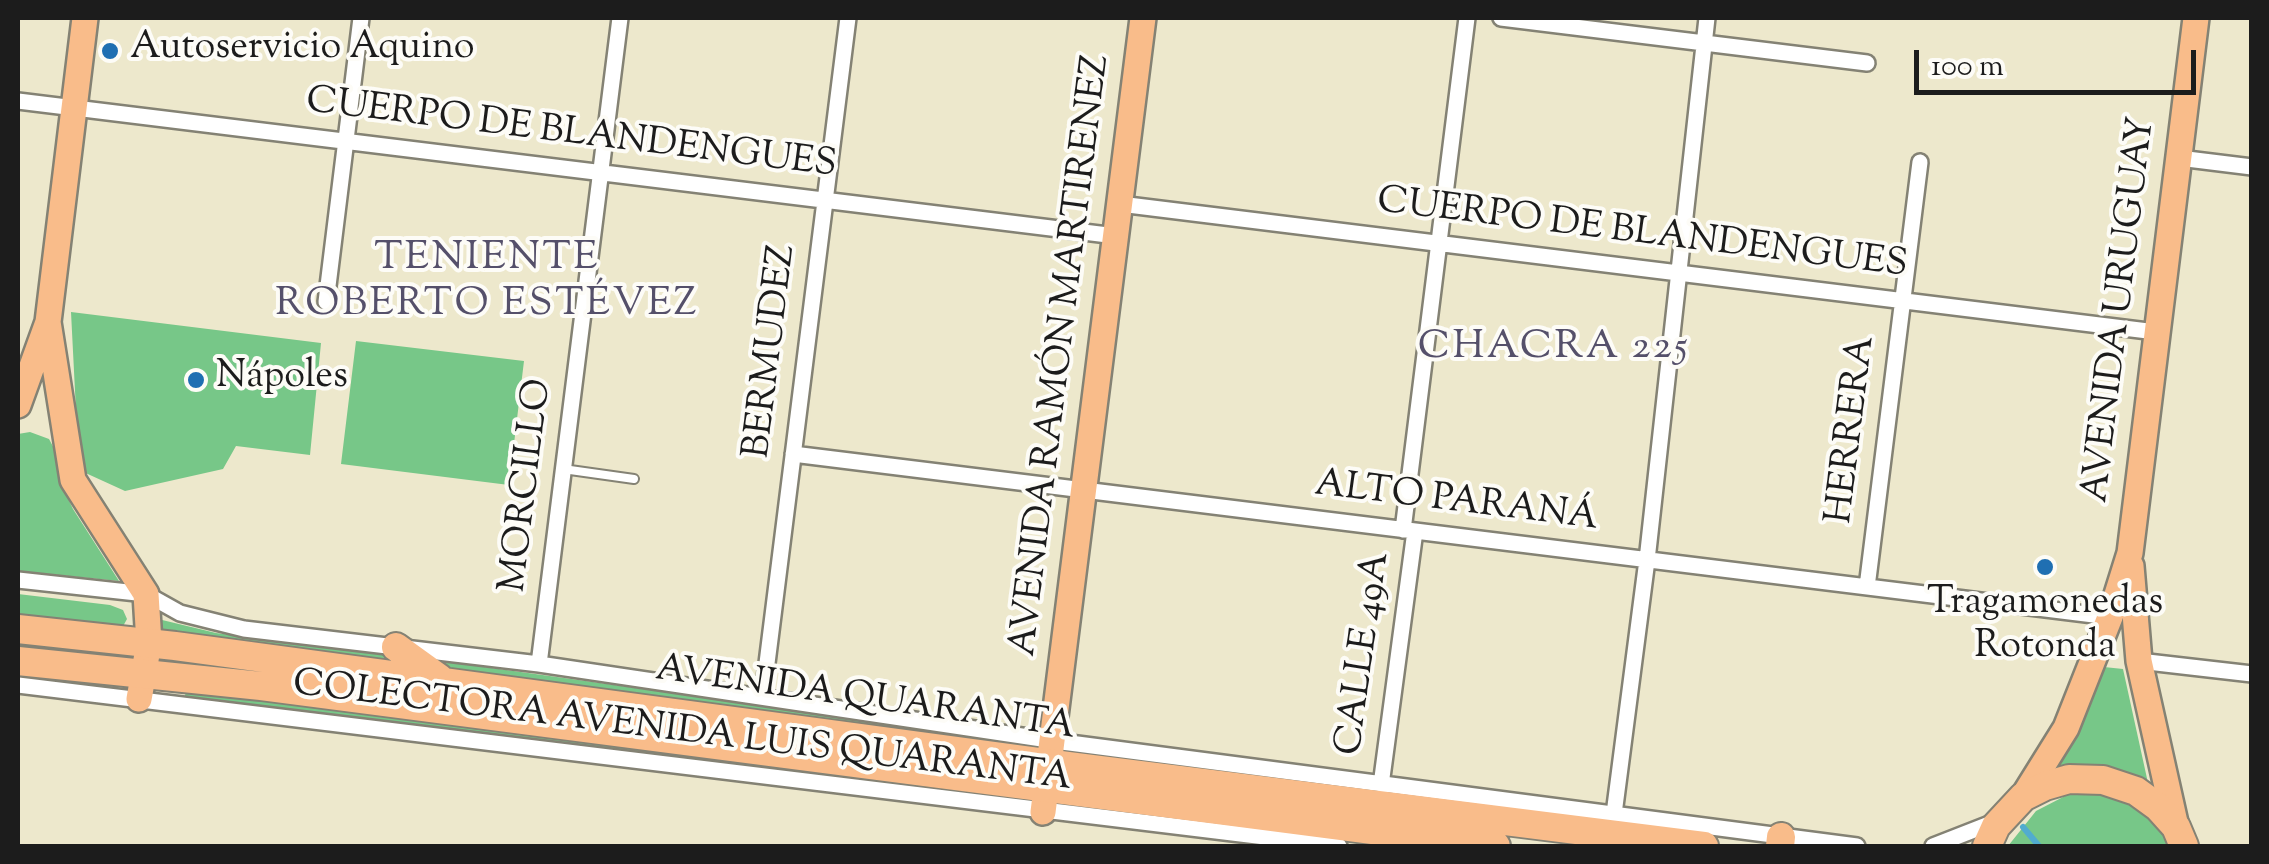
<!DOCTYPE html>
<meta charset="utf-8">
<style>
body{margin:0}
#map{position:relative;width:2269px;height:864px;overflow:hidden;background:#ede8cc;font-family:"Sorts Mill Goudy",serif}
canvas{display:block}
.frame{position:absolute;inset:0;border:20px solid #1c1c1c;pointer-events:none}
.scale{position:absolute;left:1914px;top:50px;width:282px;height:45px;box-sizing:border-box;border:5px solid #1c1c1c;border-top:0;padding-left:12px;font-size:30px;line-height:35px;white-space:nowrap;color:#1c1c1c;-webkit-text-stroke:8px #fdfcf7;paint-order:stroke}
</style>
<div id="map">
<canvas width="2269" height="864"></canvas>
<div class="frame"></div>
<div class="scale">100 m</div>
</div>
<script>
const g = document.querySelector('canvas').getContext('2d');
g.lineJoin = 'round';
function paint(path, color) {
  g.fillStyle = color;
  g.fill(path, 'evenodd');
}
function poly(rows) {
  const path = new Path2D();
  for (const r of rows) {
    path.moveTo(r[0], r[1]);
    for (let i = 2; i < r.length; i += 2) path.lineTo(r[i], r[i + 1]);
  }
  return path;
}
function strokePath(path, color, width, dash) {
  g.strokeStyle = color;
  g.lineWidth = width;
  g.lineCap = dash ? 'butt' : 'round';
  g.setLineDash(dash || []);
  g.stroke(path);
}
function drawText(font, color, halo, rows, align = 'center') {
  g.font = font + ' "Sorts Mill Goudy",serif';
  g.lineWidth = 8;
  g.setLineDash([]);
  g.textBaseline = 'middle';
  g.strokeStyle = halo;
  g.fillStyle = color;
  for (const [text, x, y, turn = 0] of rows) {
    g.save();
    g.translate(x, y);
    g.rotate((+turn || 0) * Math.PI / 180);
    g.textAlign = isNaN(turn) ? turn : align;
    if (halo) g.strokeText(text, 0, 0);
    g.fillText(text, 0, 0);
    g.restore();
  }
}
paint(poly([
 [71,312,321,343,310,455,236,446,223,469,125,491,79,470],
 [356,341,524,361,509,485,341,464],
 [30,432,49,439,56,452,62,486,73,509,119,581,18,571,18,434],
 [18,594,110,605,123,610,127,619,122,628,18,617],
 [158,619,216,633,391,656,402,669,159,635],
 [427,659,1011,740,1009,753,444,673],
 [2104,667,2123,669,2148,783,2056,769],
 [187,688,1011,789,1011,802,184,699],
 [2105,793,2139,806,2164,832,2168,846,2008,846,2036,811,2067,795]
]), '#77c788');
strokePath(poly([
 [2023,827,2039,846]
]), '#51accf', 6);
const service = poly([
 [563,469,634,479]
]);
const minor = poly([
 [1501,18,1867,63],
 [18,101,1116,236],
 [2179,158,2252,167],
 [1120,204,2156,332],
 [326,302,361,18],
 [793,454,2110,617],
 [1403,530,1467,18],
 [18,580,146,594,180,613,244,629,539,664,1062,742,1857,846],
 [1867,587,1920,162],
 [2139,661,2252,674],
 [539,664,620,18],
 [18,685,1339,846],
 [763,695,848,18],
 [1381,785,1415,531],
 [1614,814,1647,560,1707,18],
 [1933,846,1997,821]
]);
const primary = poly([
 [48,322,73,480,146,594,149,643,139,699],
 [18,405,48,322,85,18],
 [2131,566,2139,661,2176,827],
 [2023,797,2066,728,2110,617,2130,553,2196,18],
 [1043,812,1143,18]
]);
const trunk = poly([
 [18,629,175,646,1068,766,1704,846],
 [396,647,439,678],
 [18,661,261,686,1496,846],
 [1780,846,1781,837],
 [1987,846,1996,826,2023,797,2045,786,2069,779,2103,780,2136,791,2158,807,2176,827,2184,846]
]);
strokePath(service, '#848274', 12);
strokePath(minor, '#848274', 20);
strokePath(primary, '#848274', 30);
strokePath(trunk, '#848274', 32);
strokePath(service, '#fff', 8);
strokePath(minor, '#fff', 15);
strokePath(primary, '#f9bc8a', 25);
strokePath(trunk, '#f9bc8a', 28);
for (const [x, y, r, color] of [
 [110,51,10,"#1f6fb2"],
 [196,380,10,"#1f6fb2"],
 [2045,567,10,"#1f6fb2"]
]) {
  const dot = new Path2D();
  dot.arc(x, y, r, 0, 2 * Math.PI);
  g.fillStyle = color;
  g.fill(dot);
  strokePath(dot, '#fdfcf7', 4);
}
drawText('38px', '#1c1c1c', '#fdfcf7', [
 ["Autoservicio Aquino",130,51],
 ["Nápoles",216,380],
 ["Tragamonedas",2045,606,"center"],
 ["Rotonda",2045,650,"center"]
], 'left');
drawText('38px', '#1c1c1c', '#fdfcf7', [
 ["CUERPO DE BLANDENGUES",571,136,7],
 ["CUERPO DE BLANDENGUES",1642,236,7],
 ["AVENIDA URUGUAY",2122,310,-83],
 ["BERMUDEZ",773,352,-83],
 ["AVENIDA RAMÓN MARTIRENEZ",1063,356,-83],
 ["HERRERA",1854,430,-83],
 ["MORCILLO",529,486,-83],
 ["ALTO PARANÁ",1456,504,7],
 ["CALLE 49A",1366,654,-82],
 ["AVENIDA QUARANTA",865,701,8],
 ["COLECTORA AVENIDA LUIS QUARANTA",682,734,7]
]);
g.letterSpacing = '2.5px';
drawText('40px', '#55506a', '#fdfcf7', [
 ["TENIENTE",487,261],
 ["ROBERTO ESTÉVEZ",487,307],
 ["CHACRA 225",1554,350]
]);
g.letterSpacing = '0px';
</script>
